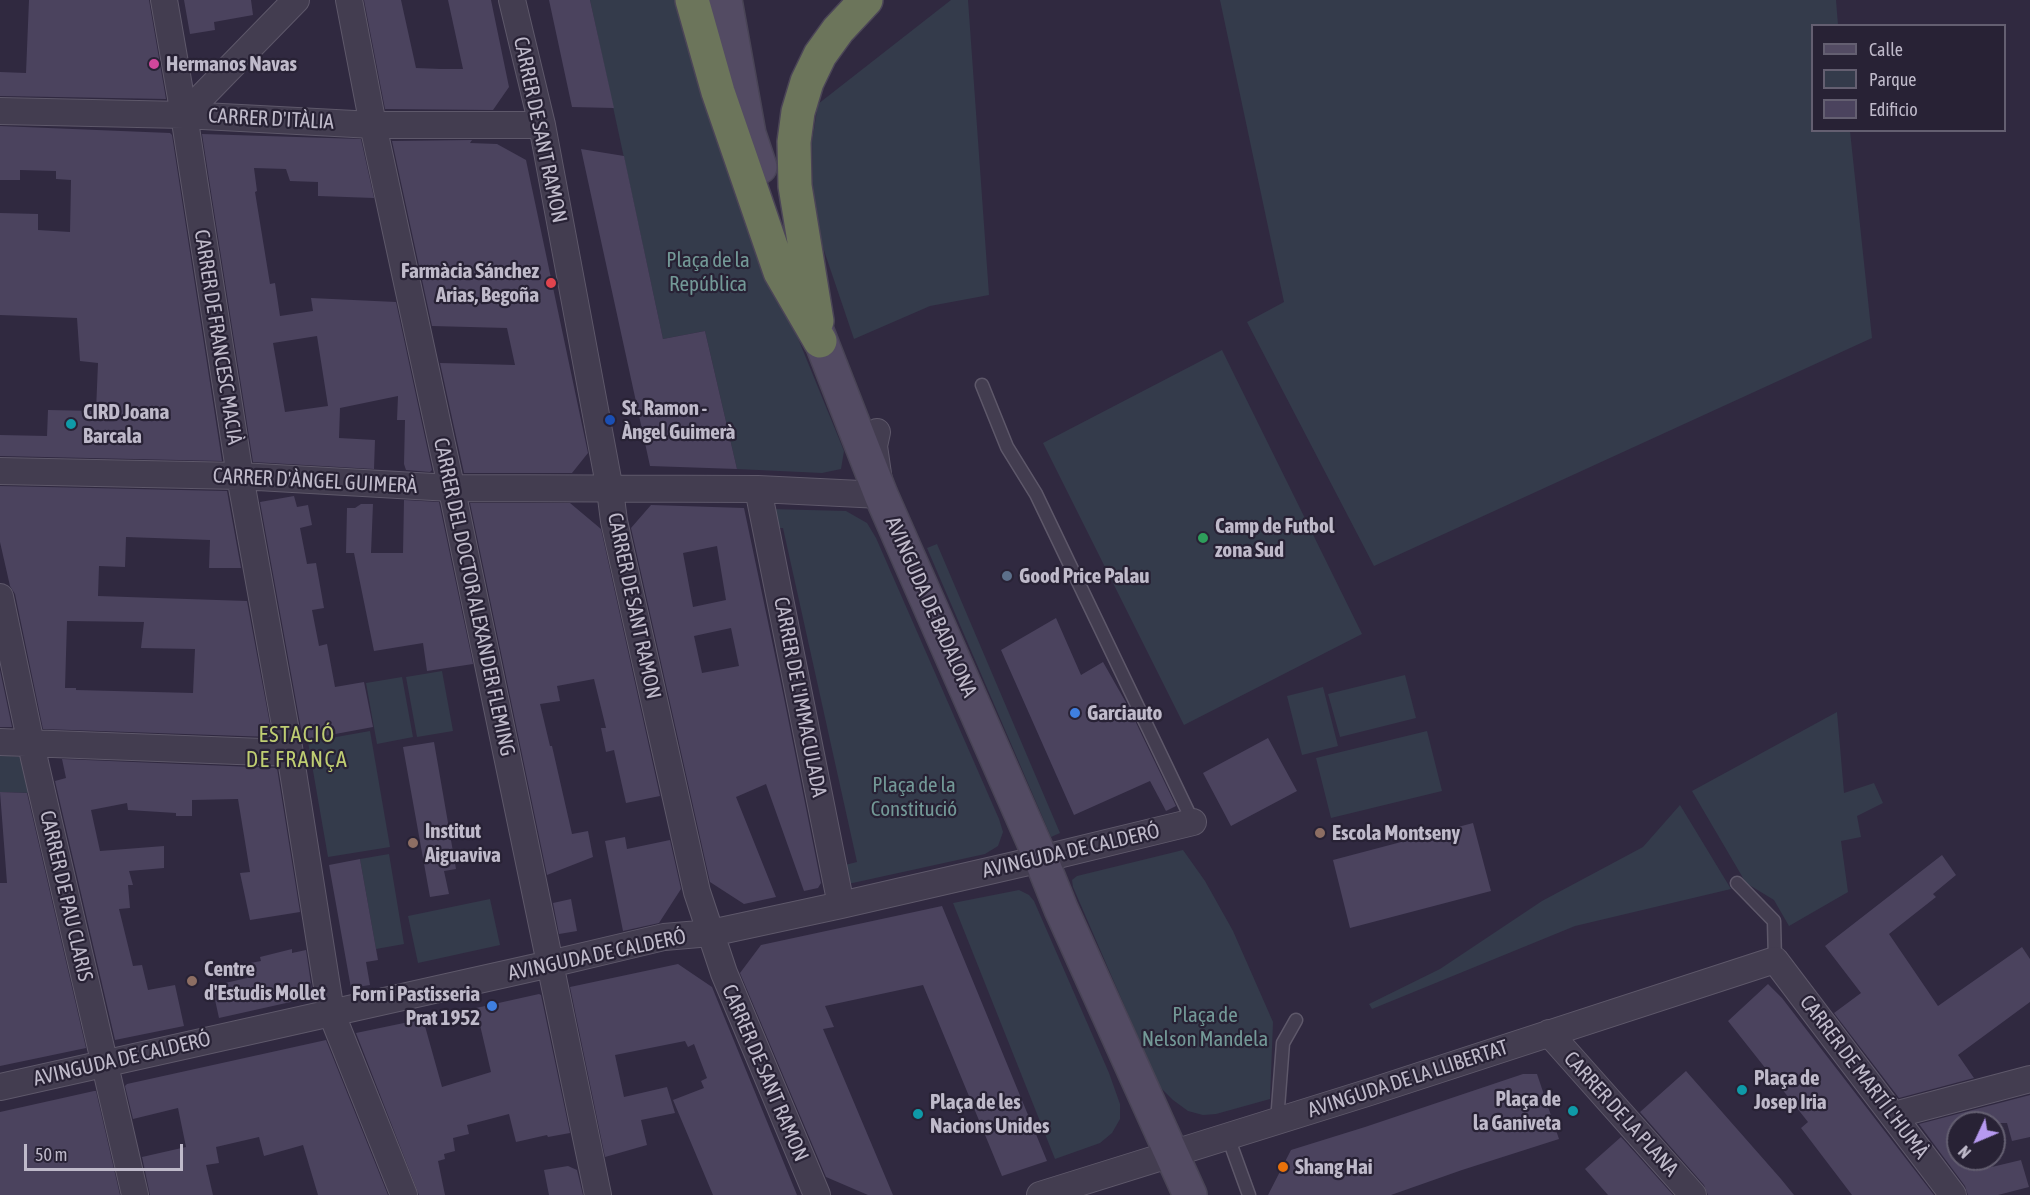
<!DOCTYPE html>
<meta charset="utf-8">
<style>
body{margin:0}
#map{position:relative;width:2030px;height:1195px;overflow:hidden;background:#302940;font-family:"Asap Condensed",sans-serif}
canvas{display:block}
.legend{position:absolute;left:1811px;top:24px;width:195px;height:108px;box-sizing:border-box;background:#282235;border:2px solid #645f71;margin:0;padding:8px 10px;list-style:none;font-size:18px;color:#bfbaca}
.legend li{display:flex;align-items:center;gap:12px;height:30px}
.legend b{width:30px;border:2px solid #645f71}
.north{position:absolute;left:1946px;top:1111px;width:60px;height:60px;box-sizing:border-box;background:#282235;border:2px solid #645f71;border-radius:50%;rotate:226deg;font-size:16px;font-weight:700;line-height:24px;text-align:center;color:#bfbaca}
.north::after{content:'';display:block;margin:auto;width:21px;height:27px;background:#b699f0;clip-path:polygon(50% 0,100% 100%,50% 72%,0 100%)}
.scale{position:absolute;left:24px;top:1144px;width:159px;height:27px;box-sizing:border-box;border:3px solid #bfbaca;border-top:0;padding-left:8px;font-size:18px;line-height:21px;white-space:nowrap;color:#bfbaca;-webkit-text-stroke:4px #282235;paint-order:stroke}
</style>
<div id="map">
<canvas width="2030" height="1195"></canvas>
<ul class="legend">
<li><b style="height:8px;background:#534b63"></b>Calle</li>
<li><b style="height:16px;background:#343b4b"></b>Parque</li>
<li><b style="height:16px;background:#4b435e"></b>Edificio</li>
</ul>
<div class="north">N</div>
<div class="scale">50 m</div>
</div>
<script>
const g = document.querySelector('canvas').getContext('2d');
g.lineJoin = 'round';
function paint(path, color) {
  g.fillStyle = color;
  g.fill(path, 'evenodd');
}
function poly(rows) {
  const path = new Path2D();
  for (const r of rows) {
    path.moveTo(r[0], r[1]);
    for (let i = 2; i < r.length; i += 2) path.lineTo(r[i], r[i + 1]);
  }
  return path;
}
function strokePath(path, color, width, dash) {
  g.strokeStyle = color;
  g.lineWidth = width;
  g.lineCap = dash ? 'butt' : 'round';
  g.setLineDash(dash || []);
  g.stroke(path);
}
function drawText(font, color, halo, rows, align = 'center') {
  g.font = font + ' "Asap Condensed",sans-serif';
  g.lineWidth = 4.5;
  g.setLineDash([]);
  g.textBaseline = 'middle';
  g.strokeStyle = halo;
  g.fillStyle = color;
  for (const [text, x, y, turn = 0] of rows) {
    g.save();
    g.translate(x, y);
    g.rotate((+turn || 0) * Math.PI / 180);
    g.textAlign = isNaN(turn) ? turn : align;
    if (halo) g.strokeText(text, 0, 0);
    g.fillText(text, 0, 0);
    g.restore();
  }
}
paint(poly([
 [590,0,680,0,744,206,844,451,841,469,822,473,737,469,705,331,663,339],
 [951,0,968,0,989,295,930,306,854,339,814,221,812,142,818,104],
 [1220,0,1836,0,1838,25,1812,26,1812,130,1850,131,1872,338,1374,566,1247,322,1284,302],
 [1222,350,1362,634,1184,725,1043,443],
 [770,509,846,511,867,523,876,538,999,819,1003,832,998,846,985,854,848,884,845,865,857,862,783,528,775,528],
 [937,544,1060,833,1051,837,927,548],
 [442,671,453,731,417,737,406,677],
 [1405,675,1416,718,1340,737,1328,694],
 [402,677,413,737,377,744,366,683],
 [1323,687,1338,746,1302,755,1287,696],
 [1837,712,1844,793,1874,783,1883,803,1857,816,1861,837,1841,841,1848,892,1789,926,1774,900,1746,883,1692,791],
 [370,731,390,847,328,857,308,742],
 [1427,731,1442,791,1331,818,1316,758],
 [0,755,22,757,31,793,0,792],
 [1680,805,1731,889,1575,926,1372,1009,1369,1004,1440,969,1542,901,1643,847],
 [1183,850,1205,881,1233,931,1273,1022,1270,1099,1216,1114,1203,1115,1188,1111,1173,1100,1159,1086,1073,887,1072,880,1077,876],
 [389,854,404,944,376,949,360,859],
 [1019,890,1029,895,1034,901,1109,1073,1120,1104,1120,1119,1112,1133,1100,1143,1055,1159,953,903],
 [490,899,500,945,418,963,408,916]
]), '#343b4b');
paint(poly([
 [29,0,149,0,166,99,0,96,0,72,26,73],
 [184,0,251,0,253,15,214,22,215,30,190,34],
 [364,0,401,0,416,68,441,69,463,69,448,0,491,0,509,87,493,110,385,109],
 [549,0,590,0,614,108,572,107],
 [0,126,170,133,172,135,222,461,0,456,0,435,47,436,48,410,96,411,98,363,80,361,77,318,0,315,0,213,38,214,38,230,70,232,71,180,56,179,56,171,20,170,20,180,0,180],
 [202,134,361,139,374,198,318,196,318,182,290,181,286,169,254,168,257,191,255,192,270,284,275,283,280,316,313,311,311,298,396,302,432,470,430,472,406,470,404,464,405,420,397,420,398,396,340,408,339,438,375,440,374,469,253,462],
 [317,336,328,406,285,412,273,343],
 [472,140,470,143,497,144,526,160,588,453,572,473,464,473,440,363,515,365,507,328,432,326,392,141],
 [581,149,624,156,663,339,705,331,737,469,650,466],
 [0,486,227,491,241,568,209,568,210,540,126,537,125,567,99,566,98,596,247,601,272,735,270,737,43,729,15,594,10,586,0,542],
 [67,621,144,622,141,648,195,649,193,693,76,690,76,688,65,688],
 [294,496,297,507,308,505,312,525,300,528,307,564,316,563,324,608,312,610,319,646,327,644,335,687,364,682,373,727,303,740,260,502],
 [404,500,439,502,473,664,427,671,423,643,374,651,354,553,346,553,347,508,355,508,361,504,373,504,371,553,403,553],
 [470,503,570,503,601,529,660,796,626,803,614,750,606,752,601,728,606,728,594,679,557,686,560,701,540,704,550,746,552,746,572,834,588,831,593,857,547,875],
 [651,505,744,508,783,693,821,883,818,888,804,891,766,784,736,797,776,897,744,904,710,882,631,528],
 [717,546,726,600,693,607,683,553],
 [731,628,739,666,702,673,694,636],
 [1056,618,1081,675,1103,662,1128,706,1176,806,1166,811,1150,781,1074,815,1001,650],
 [0,670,12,727,0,727],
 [1268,738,1297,791,1231,826,1203,773],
 [434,742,456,869,444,871,449,894,430,897,403,747],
 [62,759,277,768,300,912,250,920,240,873,250,872,238,799,192,800,192,816,176,816,176,813,128,810,127,803,91,810,100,851,164,846,164,868,129,871,133,885,128,885,130,908,119,909,133,966,142,965,148,990,175,985,184,1026,115,1040,55,781,66,778],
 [0,792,27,793,86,1048,0,1066,0,883,7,883],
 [1473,823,1491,891,1350,928,1333,860],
 [625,837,627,849,670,840,681,889,659,923,623,931,605,841],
 [1942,855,1956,875,1933,894,1936,897,1889,934,1938,1006,2022,947,2030,959,2030,1002,1958,1055,1974,1078,1899,1098,1834,1013,1861,993,1825,946],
 [360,859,378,960,366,962,370,985,351,988,329,865],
 [571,899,577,931,559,934,553,903],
 [942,906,1047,1161,1002,1176,923,985,825,1006,834,1027,823,1029,893,1195,868,1195,826,1177,740,973,761,945],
 [292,949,292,953,306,950,313,997,219,1018,212,986,247,978,245,964,261,961,260,957],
 [678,964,712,987,797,1195,713,1195,673,1100,704,1088,701,1081,707,1078,694,1044,688,1047,685,1041,615,1055,624,1097,667,1087,675,1113,641,1120,647,1145,605,1157,570,987],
 [1768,984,1782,998,1934,1195,1852,1195,1801,1128,1808,1122,1728,1021],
 [539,994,541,995,570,1133,548,1137,547,1135,516,1142,509,1114,467,1125,469,1134,453,1138,455,1151,444,1154,445,1159,438,1161,445,1195,419,1195,356,1033,423,1019,442,1087,491,1072,476,1008],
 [326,1040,388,1195,318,1195,303,1145,264,1156,259,1137,216,1147,219,1163,206,1165,213,1195,150,1195,142,1157,186,1147,178,1108,133,1119,125,1086,127,1084],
 [1686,1071,1781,1179,1794,1195,1708,1195,1704,1185,1640,1112],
 [1523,1074,1537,1074,1559,1139,1462,1170,1391,1195,1268,1195,1291,1150,1365,1127],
 [94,1091,96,1091,120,1195,0,1195,0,1112],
 [2030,1095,2030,1137,2012,1141,2007,1123,1958,1123,1958,1159,1966,1159,1975,1171,2021,1160,2029,1187,1998,1195,1968,1195,1965,1186,1919,1124],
 [1621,1137,1673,1195,1608,1195,1585,1169],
 [568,1166,577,1170,583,1195,549,1195,544,1170]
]), '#4b435e');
const lane = poly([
 [982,385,1007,447,1036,494,1193,822],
 [1737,883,1774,921,1775,960],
 [1277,1121,1283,1043,1296,1020],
 [1228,1137,1249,1195]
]);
const street = poly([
 [164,0,184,115,240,476,290,753,331,1012,404,1195],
 [349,0,373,125,454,500,598,1195],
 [512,0,542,125,610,490,614,521,697,892,724,973,817,1195],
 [0,111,184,115,373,125,542,125],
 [184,115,296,0],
 [0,471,240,476,451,488,758,489,881,495,874,446,877,432],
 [758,489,841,905],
 [0,597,34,758,135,1195],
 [0,742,290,753],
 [1549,1033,1693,1195],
 [0,1087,550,964,664,937,711,933,841,905,1041,859,1193,822],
 [1894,1115,2030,1079],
 [1040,1195,1370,1092,1775,960,1953,1195]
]);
const secondary = poly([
 [725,0,749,134,760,167],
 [810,313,881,495,1041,859,1061,909,1190,1195]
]);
const highway = poly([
 [692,0,718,92,780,272,820,341],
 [817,321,795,186,794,142,798,112,807,82,820,55,838,30,866,0]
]);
strokePath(lane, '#5e586a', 15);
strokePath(street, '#5e586a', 28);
strokePath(secondary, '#494456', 36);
strokePath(highway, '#4b4557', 36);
strokePath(lane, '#433d50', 12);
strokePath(street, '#433d50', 26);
strokePath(secondary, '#534b63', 33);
strokePath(highway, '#6c755b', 33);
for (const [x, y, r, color] of [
 [154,64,6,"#d1479c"],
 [551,283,6,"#e0444e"],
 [610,420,6,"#1a4fb4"],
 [71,424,6,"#0f9aa8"],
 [1203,538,6,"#2e9e5b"],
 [1007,576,6,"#5c6f8a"],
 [1075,713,6,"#3f7fe0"],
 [1320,833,6,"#8d6e63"],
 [413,843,6,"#8d6e63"],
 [192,981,6,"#8d6e63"],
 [492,1006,6,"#3f7fe0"],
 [1742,1090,6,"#0f9aa8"],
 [1573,1111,6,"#0f9aa8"],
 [918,1114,6,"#0f9aa8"],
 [1283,1167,6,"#e8710a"]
]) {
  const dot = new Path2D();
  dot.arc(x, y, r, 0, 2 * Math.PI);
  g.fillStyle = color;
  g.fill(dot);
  strokePath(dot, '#282235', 2);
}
drawText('bold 21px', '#bfbaca', '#282235', [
 ["Hermanos Navas",166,64],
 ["Farmàcia Sánchez",539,271,"right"],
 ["Arias, Begoña",539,295,"right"],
 ["St. Ramon -",622,408],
 ["Àngel Guimerà",622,432],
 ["CIRD Joana",83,412],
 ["Barcala",83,436],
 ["Camp de Futbol",1215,526],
 ["zona Sud",1215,550],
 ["Good Price Palau",1019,576],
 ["Garciauto",1087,713],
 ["Institut",425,831],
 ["Aiguaviva",425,855],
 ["Escola Montseny",1332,833],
 ["Centre",204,969],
 ["d'Estudis Mollet",204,993],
 ["Forn i Pastisseria",480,994,"right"],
 ["Prat 1952",480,1018,"right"],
 ["Plaça de",1754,1078],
 ["Josep Iria",1754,1102],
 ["Plaça de",1561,1099,"right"],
 ["la Ganiveta",1561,1123,"right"],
 ["Plaça de les",930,1102],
 ["Nacions Unides",930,1126],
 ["Shang Hai",1295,1167]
], 'left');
drawText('21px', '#bfbaca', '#282235', [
 ["CARRER D'ITÀLIA",271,119,3],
 ["CARRER DE SANT RAMON",540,130,78],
 ["CARRER DE FRANCESC MACIÀ",218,337,81],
 ["CARRER D'ÀNGEL GUIMERÀ",315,481,3],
 ["CARRER DEL DOCTOR ALEXANDER FLEMING",474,597,78],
 ["CARRER DE SANT RAMON",634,606,78],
 ["AVINGUDA DE BADALONA",931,607,66],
 ["CARRER DE L'IMMACULADA",800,697,79],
 ["AVINGUDA DE CALDERÓ",1071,851,-13],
 ["CARRER DE PAU CLARIS",66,896,77],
 ["AVINGUDA DE CALDERÓ",597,955,-12],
 ["AVINGUDA DE CALDERÓ",122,1059,-13],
 ["CARRER DE SANT RAMON",765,1073,67],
 ["CARRER DE MARTÍ L'HUMÀ",1864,1077,53],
 ["AVINGUDA DE LA LLIBERTAT",1408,1079,-18],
 ["CARRER DE LA PLANA",1621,1114,48]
]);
drawText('21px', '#739997', '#282235', [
 ["Plaça de la",708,260],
 ["República",708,284],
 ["Plaça de la",914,785],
 ["Constitució",914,809],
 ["Plaça de",1205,1015],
 ["Nelson Mandela",1205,1039]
]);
g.letterSpacing = '1.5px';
drawText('22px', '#bfcd72', '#282235', [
 ["ESTACIÓ",297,735],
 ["DE FRANÇA",297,760]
]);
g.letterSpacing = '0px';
</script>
